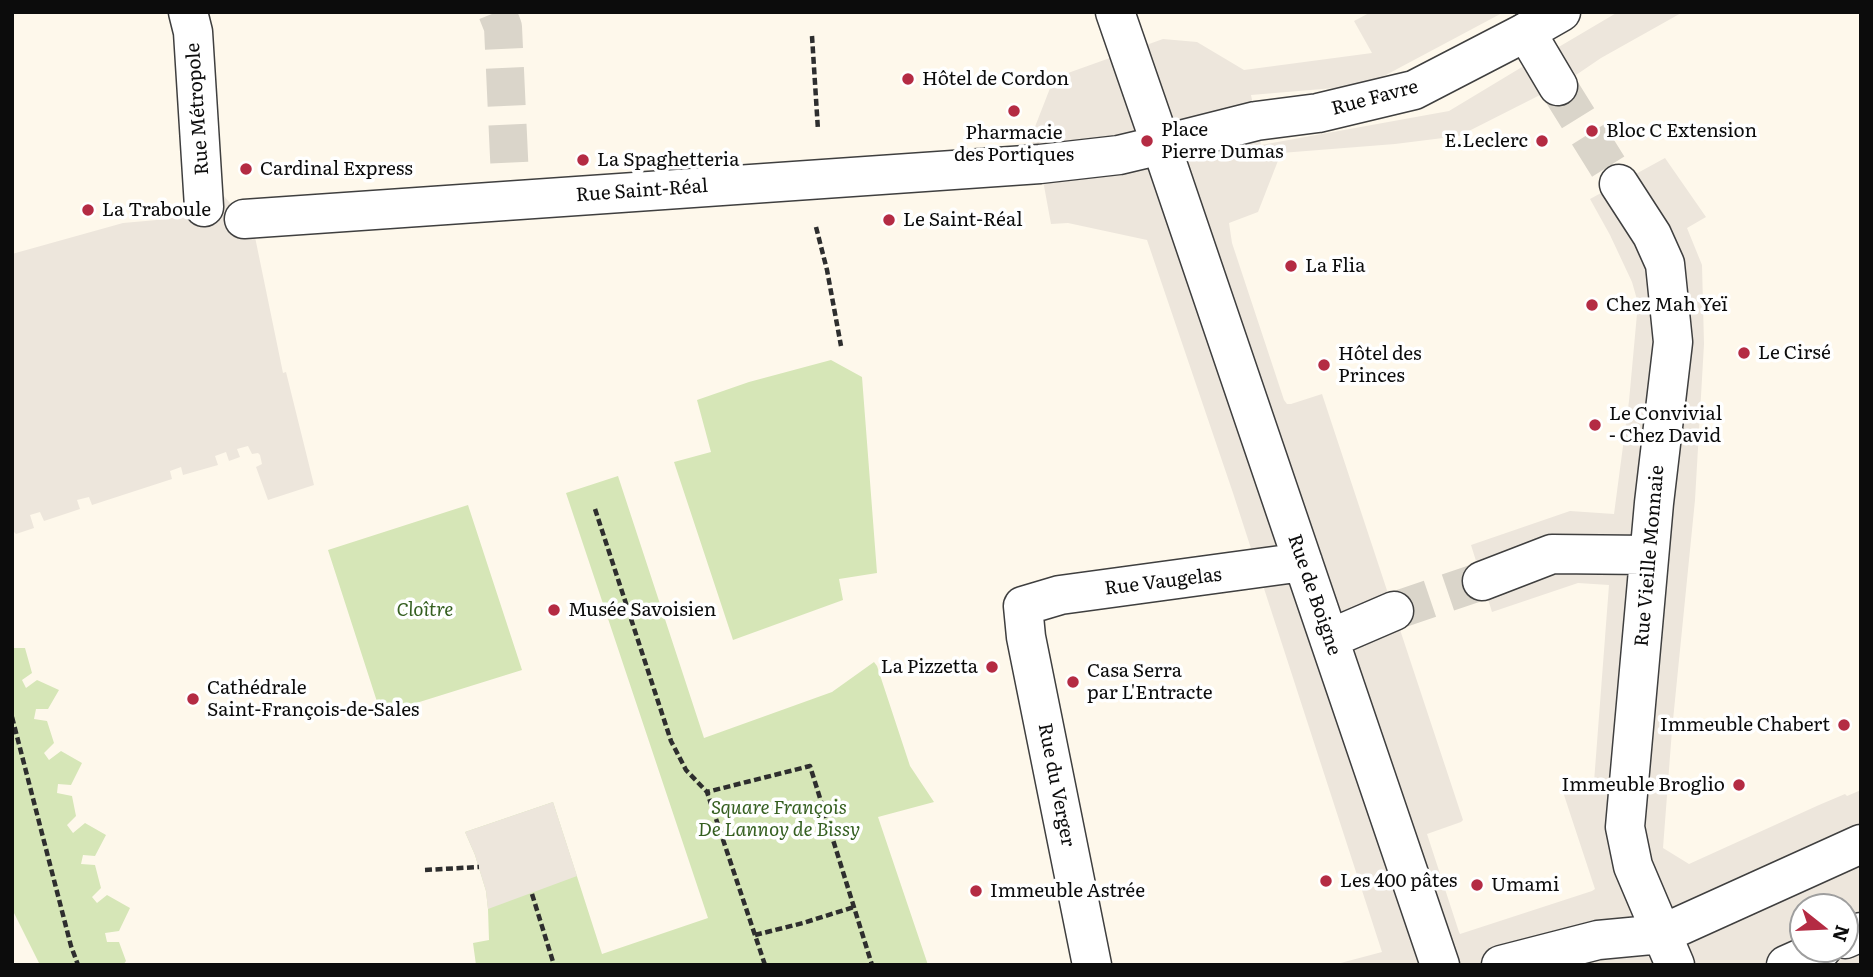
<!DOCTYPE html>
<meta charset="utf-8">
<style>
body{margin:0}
#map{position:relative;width:1873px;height:977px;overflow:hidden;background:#fef8eb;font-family:Literata,serif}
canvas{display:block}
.frame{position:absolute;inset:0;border:14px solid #0c0c0c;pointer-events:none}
.north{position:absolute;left:1789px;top:893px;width:70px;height:70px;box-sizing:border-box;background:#fff;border:2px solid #9e9e9e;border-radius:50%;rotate:108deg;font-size:19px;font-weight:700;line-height:28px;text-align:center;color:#0c0c0c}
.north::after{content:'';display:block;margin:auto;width:24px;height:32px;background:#b42b43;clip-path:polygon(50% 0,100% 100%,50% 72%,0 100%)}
</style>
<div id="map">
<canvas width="1873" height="977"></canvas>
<div class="frame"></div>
<div class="north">N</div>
</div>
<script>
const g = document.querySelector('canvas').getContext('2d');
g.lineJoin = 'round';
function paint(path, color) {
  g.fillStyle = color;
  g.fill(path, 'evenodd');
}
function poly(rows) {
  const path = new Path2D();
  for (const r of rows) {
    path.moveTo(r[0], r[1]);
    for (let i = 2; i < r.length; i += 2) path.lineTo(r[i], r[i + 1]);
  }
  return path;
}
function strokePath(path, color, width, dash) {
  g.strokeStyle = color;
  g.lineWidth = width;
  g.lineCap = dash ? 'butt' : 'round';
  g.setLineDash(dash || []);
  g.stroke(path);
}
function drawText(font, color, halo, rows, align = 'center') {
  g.font = font + ' Literata,serif';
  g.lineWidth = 7;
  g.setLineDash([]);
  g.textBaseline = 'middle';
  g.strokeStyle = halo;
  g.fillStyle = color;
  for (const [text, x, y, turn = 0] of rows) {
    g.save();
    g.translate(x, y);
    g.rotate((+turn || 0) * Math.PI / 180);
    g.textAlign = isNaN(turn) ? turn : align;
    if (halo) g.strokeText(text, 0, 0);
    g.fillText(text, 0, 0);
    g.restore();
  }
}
paint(poly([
 [831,360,862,377,877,573,839,579,843,600,733,640,674,462,711,452,697,400,749,382],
 [618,476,704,738,832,692,874,662,877,666,910,766,934,802,878,817,928,965,476,965,473,943,489,940,488,909,486,891,475,855,465,832,553,802,602,954,708,918,566,493],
 [468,505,522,670,381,714,328,550],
 [12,648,25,648,32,673,22,680,26,688,37,680,59,690,48,709,36,709,34,719,47,721,54,743,44,753,49,760,61,751,82,763,71,785,58,784,57,793,72,796,76,816,67,825,73,833,85,823,106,835,95,856,83,855,81,864,95,865,101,888,92,897,97,903,107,895,130,908,119,931,105,933,107,942,119,942,126,961,123,965,40,965,12,909]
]), '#d6e6b7');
paint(poly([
 [1371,12,1504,12,1384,76,1358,86,1251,95,1261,145,1449,111,1527,64,1542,94,1459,136,1395,144,1281,153,1258,212,1229,223,1232,243,1284,400,1287,404,1291,404,1322,394,1463,820,1461,822,1427,834,1459,932,1460,934,1592,891,1595,889,1563,792,1594,782,1609,585,1578,583,1492,612,1471,545,1570,511,1614,514,1629,401,1638,303,1632,282,1610,235,1590,199,1665,158,1706,217,1687,228,1702,265,1704,344,1695,500,1672,730,1663,848,1689,864,1819,805,1845,794,1847,796,1861,790,1861,965,1333,965,1382,952,1233,493,1147,240,1068,223,1051,224,1040,164,1031,137,1054,78,1163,39,1197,42,1244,70,1372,53,1354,21],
 [1803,907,1845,907,1845,949,1803,949],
 [1618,12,1683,12,1601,58,1576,75,1557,48],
 [223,195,244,219,255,237,283,373,286,372,314,485,268,500,256,467,262,464,260,455,258,453,252,454,248,446,237,449,240,457,229,461,226,452,215,456,218,465,183,475,181,467,170,471,172,479,92,505,89,497,77,500,80,509,44,521,40,512,30,515,34,528,16,534,12,530,12,254,123,223,168,219,204,207],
 [553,802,577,876,488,909,486,891,475,855,465,832]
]), '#ede6dc');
strokePath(poly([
 [497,12,503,27,511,200],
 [1558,86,1619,184],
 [1394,611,1482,581]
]), '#dad5ca', 38, [38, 19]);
const pedestrian = poly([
 [188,12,193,32,204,207],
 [1526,32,1558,86],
 [1619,184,1652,235,1665,264,1673,342,1654,503,1625,827,1633,866,1675,965],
 [244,219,1040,164,1119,155,1161,145,1440,965],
 [1482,581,1552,554,1649,555],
 [1329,639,1394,611],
 [1845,939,1861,932],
 [1092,965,1026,637,1023,606,1060,595,1303,562],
 [1501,965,1598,940,1662,934,1861,844],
 [1786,965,1822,949]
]);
const tertiary = poly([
 [1115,12,1161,145,1256,121,1318,113,1414,90,1526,32,1561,12]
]);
strokePath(pedestrian, '#3f3f3f', 41);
strokePath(tertiary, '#3f3f3f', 41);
strokePath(poly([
 [812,36,818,130],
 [816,227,827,270,841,346],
 [595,509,671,741,686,770,707,792],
 [12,717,71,946,78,965],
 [425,870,479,867],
 [532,894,554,965],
 [755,935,803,923,854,907],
 [765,965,707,792,810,766,872,965]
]), '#2e2e2e', 4.5, [7, 3.5]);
strokePath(pedestrian, '#fff', 38);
strokePath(tertiary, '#fff', 38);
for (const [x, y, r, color] of [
 [908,79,7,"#b42b43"],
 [1014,111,7,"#b42b43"],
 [1592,131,7,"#b42b43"],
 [1147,141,7,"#b42b43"],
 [1542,141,7,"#b42b43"],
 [583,160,7,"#b42b43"],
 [246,169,7,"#b42b43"],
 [88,210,7,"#b42b43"],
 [889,220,7,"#b42b43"],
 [1291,266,7,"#b42b43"],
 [1592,305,7,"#b42b43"],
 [1744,353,7,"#b42b43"],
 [1324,365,7,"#b42b43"],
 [1595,425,7,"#b42b43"],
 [554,610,7,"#b42b43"],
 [992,667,7,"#b42b43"],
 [1073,682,7,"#b42b43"],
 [193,699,7,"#b42b43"],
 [1844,725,7,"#b42b43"],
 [1739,785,7,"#b42b43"],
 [1326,881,7,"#b42b43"],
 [1477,885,7,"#b42b43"],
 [976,891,7,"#b42b43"]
]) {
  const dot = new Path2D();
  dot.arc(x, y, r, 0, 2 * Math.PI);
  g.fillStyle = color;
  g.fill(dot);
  strokePath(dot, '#fff', 2.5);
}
drawText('19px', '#0c0c0c', '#fff', [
 ["Hôtel de Cordon",922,79],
 ["Place",1161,130],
 ["Pierre Dumas",1161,152],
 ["Bloc C Extension",1606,131],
 ["Pharmacie",1014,133,"center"],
 ["des Portiques",1014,155,"center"],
 ["E.Leclerc",1528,141,"right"],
 ["La Spaghetteria",597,160],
 ["Cardinal Express",260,169],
 ["La Traboule",102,210],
 ["Le Saint-Réal",903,220],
 ["La Flia",1305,266],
 ["Chez Mah Yeï",1606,305],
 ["Le Cirsé",1758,353],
 ["Hôtel des",1338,354],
 ["Princes",1338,376],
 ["Le Convivial",1609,414],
 ["- Chez David",1609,436],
 ["Musée Savoisien",568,610],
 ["La Pizzetta",978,667,"right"],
 ["Casa Serra",1087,671],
 ["par L'Entracte",1087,693],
 ["Cathédrale",207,688],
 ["Saint-François-de-Sales",207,710],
 ["Immeuble Chabert",1830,725,"right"],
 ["Immeuble Broglio",1725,785,"right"],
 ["Les 400 pâtes",1340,881],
 ["Umami",1491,885],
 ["Immeuble Astrée",990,891]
], 'left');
drawText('19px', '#0c0c0c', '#fff', [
 ["Rue Favre",1375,98,-15],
 ["Rue Métropole",198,109,-94],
 ["Rue Saint-Réal",642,191,-4],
 ["Rue Vieille Monnaie",1650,556,-85],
 ["Rue Vaugelas",1163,582,-7],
 ["Rue de Boigne",1314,595,71],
 ["Rue du Verger",1056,785,79]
]);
drawText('italic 19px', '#355f20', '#fff', [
 ["Cloître",425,610],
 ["Square François",779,808],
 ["De Lannoy de Bissy",779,830]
]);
</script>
